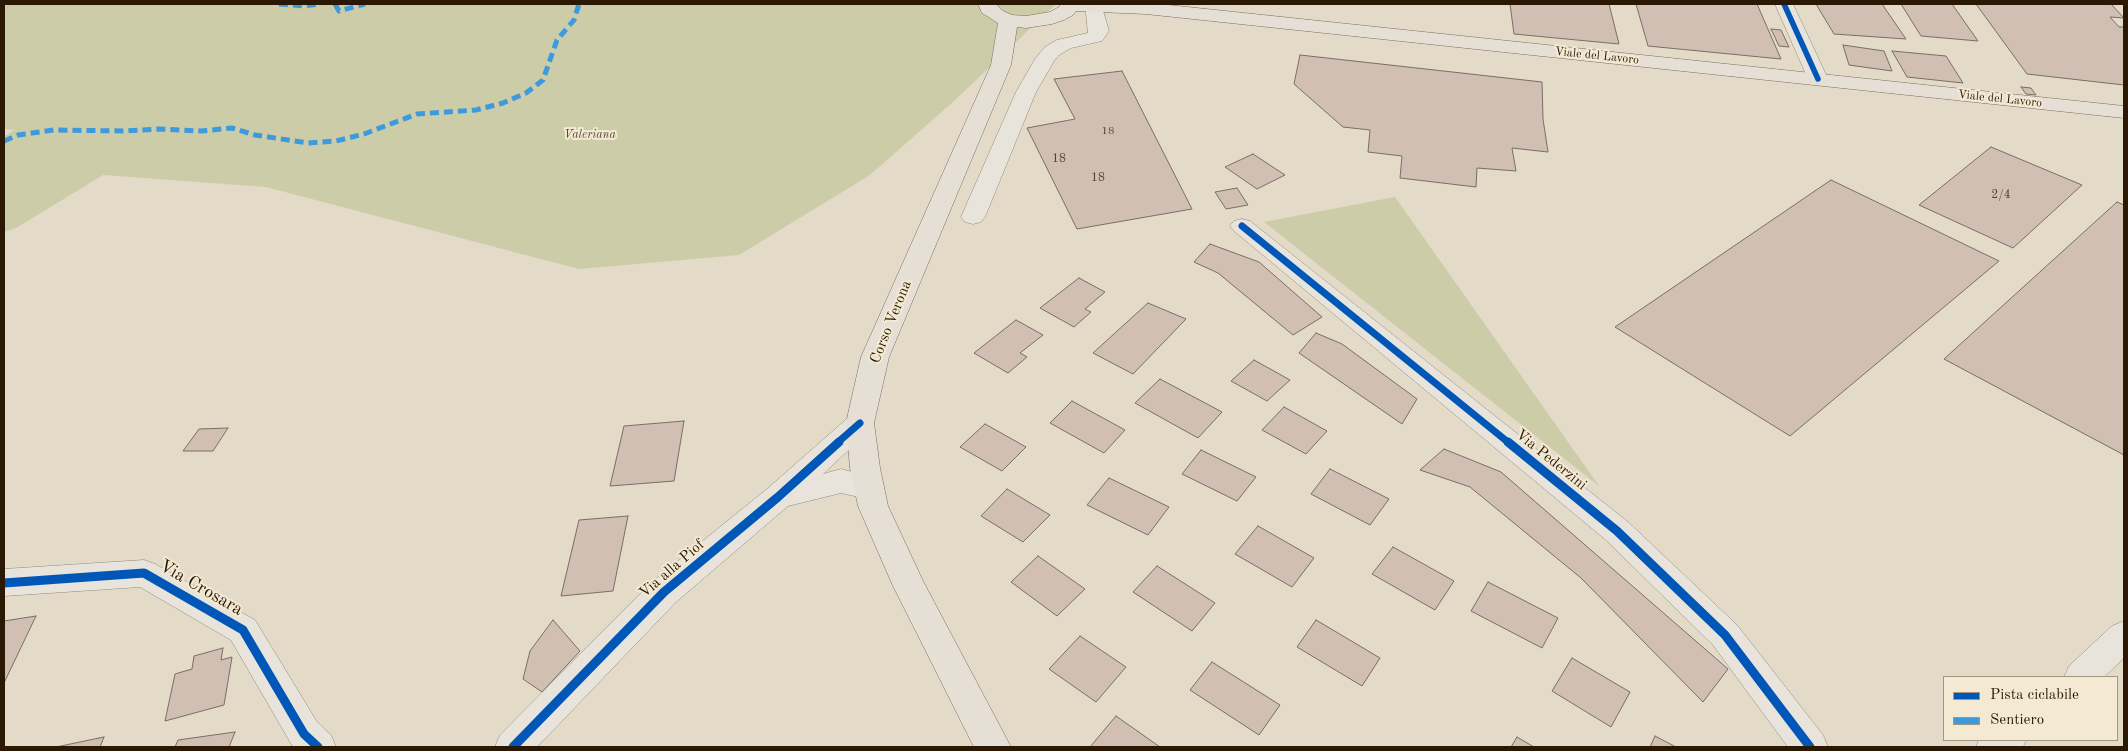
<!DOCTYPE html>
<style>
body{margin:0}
#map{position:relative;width:2128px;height:751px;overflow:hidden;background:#e3dac7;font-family:"Old Standard TT",serif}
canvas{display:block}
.frame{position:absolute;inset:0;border:5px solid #2a1804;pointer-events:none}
.legend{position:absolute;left:1943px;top:676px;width:175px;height:65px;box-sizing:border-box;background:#f4ead3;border:1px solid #a39680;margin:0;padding:6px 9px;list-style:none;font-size:15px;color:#2a1804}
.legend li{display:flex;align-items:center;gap:10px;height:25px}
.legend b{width:25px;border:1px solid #a39680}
</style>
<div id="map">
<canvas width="2128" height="751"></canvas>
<div class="frame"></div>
<ul class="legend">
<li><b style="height:6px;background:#0057b8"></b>Pista ciclabile</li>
<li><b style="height:6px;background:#3d9add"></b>Sentiero</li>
</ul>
</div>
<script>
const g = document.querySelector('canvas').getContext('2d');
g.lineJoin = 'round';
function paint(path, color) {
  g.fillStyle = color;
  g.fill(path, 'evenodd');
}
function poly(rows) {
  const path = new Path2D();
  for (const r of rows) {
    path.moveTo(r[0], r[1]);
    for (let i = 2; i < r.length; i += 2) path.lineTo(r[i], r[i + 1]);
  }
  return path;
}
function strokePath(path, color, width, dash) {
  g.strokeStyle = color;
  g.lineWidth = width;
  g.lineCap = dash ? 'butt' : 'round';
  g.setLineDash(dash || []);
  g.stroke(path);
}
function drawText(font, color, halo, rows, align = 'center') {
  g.font = font + ' "Old Standard TT",serif';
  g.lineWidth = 4;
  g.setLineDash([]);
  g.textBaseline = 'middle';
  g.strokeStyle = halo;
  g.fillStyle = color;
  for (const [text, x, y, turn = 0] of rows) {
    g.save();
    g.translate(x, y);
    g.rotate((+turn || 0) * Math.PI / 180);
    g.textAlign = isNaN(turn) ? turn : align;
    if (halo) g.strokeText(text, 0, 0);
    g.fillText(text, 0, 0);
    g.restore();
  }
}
paint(poly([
 [4,4,1056,4,954,101,870,175,739,255,579,269,266,187,103,175,16,228,4,232,4,136,15,130,4,129],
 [1395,197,1599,486,1264,222]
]), '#cccca9');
const building = poly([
 [1510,4,1609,4,1619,44,1514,34,1510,4],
 [1636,4,1757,4,1781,59,1648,46,1636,4],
 [1816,4,1882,4,1906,39,1834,34,1816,4],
 [1901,4,1952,4,1978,41,1921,36,1901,4],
 [1976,4,2111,4,2124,18,2110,17,2119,27,2124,27,2124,85,2027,74,1976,4],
 [1771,29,1781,30,1789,47,1779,46,1771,29],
 [1843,45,1884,51,1892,71,1849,65,1843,45],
 [1892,51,1946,56,1963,83,1907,77,1892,51],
 [1300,55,1542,82,1543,119,1548,152,1512,148,1516,171,1477,168,1476,187,1400,178,1402,156,1368,152,1370,130,1343,127,1294,84,1300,55],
 [1122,71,1192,209,1077,229,1027,128,1075,119,1054,79,1122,71],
 [2021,87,2031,88,2036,95,2026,94,2021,87],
 [1991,147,2082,185,2013,248,1919,205,1991,147],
 [1253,154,1285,175,1257,189,1225,167,1253,154],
 [1831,180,1999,261,1790,436,1615,327,1831,180],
 [1237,188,1248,205,1226,209,1215,192,1237,188],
 [2117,202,2124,205,2124,455,1944,359,2117,202],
 [1210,244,1259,262,1322,317,1293,335,1218,273,1194,262,1210,244],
 [1079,278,1105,292,1085,309,1091,312,1074,327,1040,308,1079,278],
 [1148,303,1186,319,1133,374,1093,353,1148,303],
 [1016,320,1043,335,1020,353,1027,357,1008,373,974,353,1016,320],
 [1316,333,1342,344,1417,399,1402,424,1299,353,1316,333],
 [1254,360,1290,380,1267,401,1231,381,1254,360],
 [1160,379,1222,412,1198,438,1135,403,1160,379],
 [1072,401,1125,430,1104,453,1050,423,1072,401],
 [1284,407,1327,431,1306,454,1262,430,1284,407],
 [684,421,674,481,610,486,624,426,684,421],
 [985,424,1026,447,1002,471,960,447,985,424],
 [228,428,213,451,183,451,199,429,228,428],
 [1444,449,1501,472,1728,669,1703,702,1581,578,1470,487,1420,470,1444,449],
 [1201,450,1256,477,1237,501,1182,474,1201,450],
 [1330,469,1389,499,1370,525,1311,494,1330,469],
 [1109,478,1169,507,1148,535,1087,505,1109,478],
 [1007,489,1050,515,1023,542,981,516,1007,489],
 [628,516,613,591,561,596,579,520,628,516],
 [1258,526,1314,558,1292,587,1235,554,1258,526],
 [1393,547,1454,581,1435,610,1372,574,1393,547],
 [1038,556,1085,589,1057,616,1011,582,1038,556],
 [1157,566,1215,603,1192,631,1133,592,1157,566],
 [1488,582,1558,618,1542,648,1471,611,1488,582],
 [36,616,4,683,4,621,36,616],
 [553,620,580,651,542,692,523,679,530,651,553,620],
 [1316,620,1380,658,1362,686,1297,647,1316,620],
 [1080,636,1126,667,1096,702,1049,669,1080,636],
 [223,648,221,660,232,657,224,705,165,721,175,674,192,669,194,656,223,648],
 [1572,658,1630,692,1611,727,1552,691,1572,658],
 [1212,662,1280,705,1259,735,1190,690,1212,662],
 [1116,716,1160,747,1090,747,1116,716],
 [235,732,229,747,175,747,178,740,235,732],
 [1655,736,1676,747,1650,747,1655,736],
 [104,737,100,747,56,747,104,737],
 [1517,737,1534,747,1511,747,1517,737]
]);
paint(building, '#d1bfb4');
strokePath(building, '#776f62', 1);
const minor = poly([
 [1085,4,1101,4,1109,31,1102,41,1071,48,1059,55,1054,61,1036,92,985,217,981,222,973,224,965,222,961,217,1016,92,1035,59,1045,47,1057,40,1088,33,1085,4],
 [1775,4,1793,4,1828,79,1825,83,1818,85,1811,83,1808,79,1775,4],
 [1242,219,1250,221,1628,522,1737,625,1823,735,1828,747,1788,747,1713,645,1606,540,1234,231,1230,226,1234,221,1242,219],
 [860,412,870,416,874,423,870,430,823,474,841,469,879,479,883,487,879,495,868,499,841,493,788,506,676,602,537,747,495,747,500,735,652,582,767,489,850,416,860,412],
 [144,560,155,564,255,620,317,722,331,735,336,747,293,747,231,640,140,587,4,596,4,569,144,560],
 [2124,621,2124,658,2104,677,2064,677,2069,666,2112,626,2124,621],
 [1979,740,2026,740,2023,747,1976,747,1979,740]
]);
const major = poly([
 [978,4,996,4,1003,11,1012,15,1026,16,1050,12,1059,7,1061,4,1159,4,2124,106,2124,118,1146,14,1076,11,1073,15,1064,20,1052,24,1026,28,1017,27,1011,65,889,357,874,423,880,468,888,506,923,581,1011,747,974,747,893,586,858,506,850,468,846,423,861,357,991,65,998,23,982,13,978,4]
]);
strokePath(minor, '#918a7c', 1);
strokePath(major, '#776f62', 1);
paint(minor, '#e8e4db');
paint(major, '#e5dfd5');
strokePath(poly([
 [279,4,304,6,319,4],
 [335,4,339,11,365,4],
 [4,141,18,135,54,130,126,131,159,129,201,131,232,128,255,135,308,143,336,141,364,134,417,114,476,110,503,103,526,93,543,80,557,40,574,20,579,4]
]), '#3d9add', 5, [9, 5]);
strokePath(poly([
 [1784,4,1818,79]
]), '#0057b8', 5.5);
strokePath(poly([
 [1242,226,1509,443],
 [837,443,860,423]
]), '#0057b8', 7);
strokePath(poly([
 [1508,442,1617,531,1725,635,1810,747],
 [4,583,144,573,243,630,304,734,318,747],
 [513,747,664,592,778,497,839,442]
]), '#0057b8', 9);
drawText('11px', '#544230', null, [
 ["18",1108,131]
]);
drawText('12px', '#2a1804', '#f4ead3', [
 ["Viale del Lavoro",1597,56,6],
 ["Viale del Lavoro",2000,99,6]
]);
drawText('italic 12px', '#554b2e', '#f4ead3', [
 ["Valeriana",590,135]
]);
drawText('12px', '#544230', null, [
 ["18",1059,159],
 ["18",1098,178],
 ["2/4",2001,195]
]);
drawText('15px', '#2a1804', '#f4ead3', [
 ["Corso Verona",891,322,-68],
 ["Via Pederzini",1551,460,39],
 ["Via alla Piof",672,569,-41]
]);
drawText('18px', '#2a1804', '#f4ead3', [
 ["Via Crosara",201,588,30]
]);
</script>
